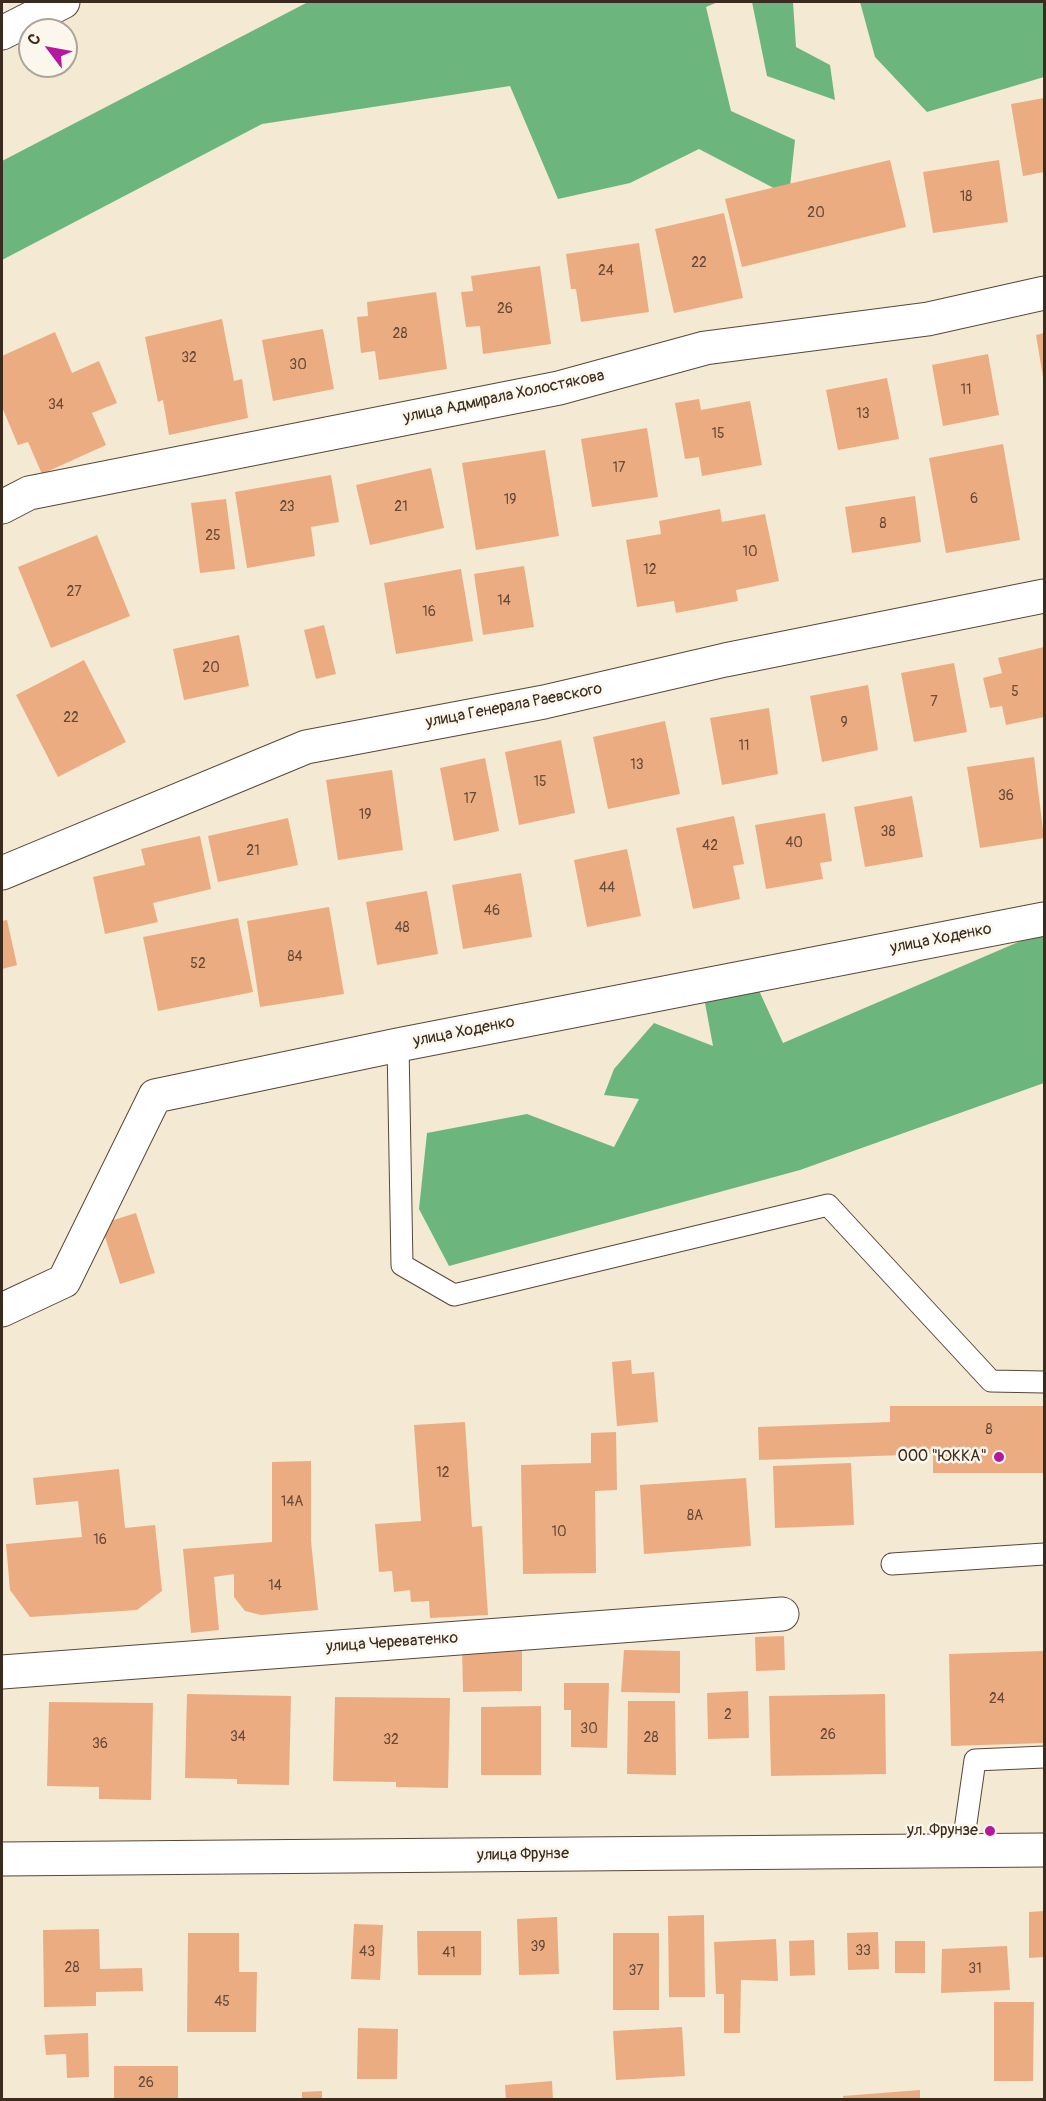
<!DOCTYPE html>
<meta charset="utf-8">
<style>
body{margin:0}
#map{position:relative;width:1046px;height:2101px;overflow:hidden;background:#f4e9d2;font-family:Pangolin,sans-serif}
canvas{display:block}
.frame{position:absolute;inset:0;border:3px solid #3b2a1e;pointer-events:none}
.north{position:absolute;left:18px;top:18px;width:60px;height:60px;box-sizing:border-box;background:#fbf7ec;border:2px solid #aea59a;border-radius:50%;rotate:302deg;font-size:16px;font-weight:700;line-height:24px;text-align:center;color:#3b2a1e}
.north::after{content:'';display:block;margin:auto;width:21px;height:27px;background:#b5179e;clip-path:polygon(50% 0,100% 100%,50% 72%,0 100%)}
</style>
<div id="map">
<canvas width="1046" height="2101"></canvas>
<div class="frame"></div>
<div class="north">С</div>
</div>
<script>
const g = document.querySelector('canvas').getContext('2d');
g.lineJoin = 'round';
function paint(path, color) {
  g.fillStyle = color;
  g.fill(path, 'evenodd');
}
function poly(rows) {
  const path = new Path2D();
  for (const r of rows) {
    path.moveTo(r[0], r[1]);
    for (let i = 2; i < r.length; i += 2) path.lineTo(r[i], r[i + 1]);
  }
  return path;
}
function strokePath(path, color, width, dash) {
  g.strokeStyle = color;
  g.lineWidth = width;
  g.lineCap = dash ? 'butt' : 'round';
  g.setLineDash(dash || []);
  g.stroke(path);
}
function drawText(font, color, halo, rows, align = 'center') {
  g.font = font + ' Pangolin,sans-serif';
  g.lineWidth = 5;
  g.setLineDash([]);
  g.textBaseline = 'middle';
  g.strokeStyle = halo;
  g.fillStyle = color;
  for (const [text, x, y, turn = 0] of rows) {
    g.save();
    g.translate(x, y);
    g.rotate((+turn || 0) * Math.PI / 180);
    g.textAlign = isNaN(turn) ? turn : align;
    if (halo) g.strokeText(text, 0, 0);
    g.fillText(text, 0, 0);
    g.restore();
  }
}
paint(poly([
 [308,2,718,2,706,7,731,111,795,140,789,196,699,149,630,183,558,199,510,86,262,124,2,260,2,161],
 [752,2,793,2,796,47,830,65,835,100,767,76],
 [860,2,1044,2,1044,77,927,112,875,57],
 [1044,931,1044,1083,800,1170,449,1266,419,1209,427,1133,527,1114,614,1147,639,1099,604,1095,614,1069,654,1023,713,1046,705,1003,756,984,783,1043]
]), '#6cb67e');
paint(poly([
 [1044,98,1044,172,1023,176,1011,104],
 [890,160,906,227,742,267,725,199],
 [999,160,1008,222,933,233,923,172],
 [724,213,743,298,674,313,655,229],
 [639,243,649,312,581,322,576,289,571,289,566,254],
 [540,266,551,344,483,354,480,326,466,327,461,292,473,291,471,276],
 [436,292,447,369,379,380,375,351,361,353,357,317,368,316,367,302],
 [222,319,234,381,242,379,248,418,169,435,163,400,158,402,145,337],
 [323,329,334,389,273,401,262,340],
 [55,332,72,373,99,361,117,403,92,413,106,445,42,474,28,442,18,445,2,407,2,356],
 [1044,333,1044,377,1043,377,1036,335],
 [988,354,999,415,943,426,932,365],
 [887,378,899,439,838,450,826,390],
 [699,399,701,410,750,401,762,465,702,476,699,457,685,459,675,403],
 [647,428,658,497,592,507,581,439],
 [1003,444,1020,540,946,553,929,458],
 [545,450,559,536,476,550,462,463],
 [431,468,444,528,370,545,356,485],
 [331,475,339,522,311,527,315,556,247,568,235,492],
 [915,496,921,542,852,553,845,507],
 [226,499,235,569,200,573,191,503],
 [720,509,722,522,765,514,779,581,736,590,738,601,676,613,674,601,637,607,626,540,661,534,659,521],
 [97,535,130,616,51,648,18,567],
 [524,566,534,627,483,635,474,574],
 [461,569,473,641,396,654,384,583],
 [324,625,336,674,316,679,304,630],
 [239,635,249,686,184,700,173,649],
 [1044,647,1044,717,1006,725,1002,706,990,708,983,678,1002,673,998,658],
 [84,660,126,742,58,777,16,695],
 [954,663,967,732,914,742,901,673],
 [868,685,878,750,822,762,810,696],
 [769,708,778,774,722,785,710,718],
 [665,721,680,794,608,809,593,737],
 [561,740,575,813,519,825,505,752],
 [1034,757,1044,838,980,848,967,767],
 [485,758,499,831,454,841,440,768],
 [392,770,403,850,338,860,326,780],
 [912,796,923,857,865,867,854,807],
 [825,813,832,861,820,863,823,879,766,889,755,825],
 [734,816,744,864,733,866,740,899,693,909,676,828],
 [288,818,298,865,218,882,208,836],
 [200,836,211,889,153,903,158,922,105,934,93,877,145,865,141,849],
 [627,849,641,916,587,927,574,860],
 [521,873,532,937,463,949,452,885],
 [427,891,438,954,377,965,366,902],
 [329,907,344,994,260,1007,247,921],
 [238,918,253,992,158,1011,143,937],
 [7,920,17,965,2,969,2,921],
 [136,1213,155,1273,120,1284,101,1224],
 [631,1360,632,1374,654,1372,658,1422,617,1426,612,1362],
 [890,1406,1044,1406,1044,1473,933,1473,933,1454,759,1460,758,1427,890,1422],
 [465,1422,472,1527,482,1526,488,1615,430,1618,429,1601,411,1602,410,1590,394,1592,392,1571,379,1572,375,1524,421,1521,414,1425],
 [616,1432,617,1490,595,1491,596,1573,523,1574,521,1465,591,1463,591,1433],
 [311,1461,311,1541,318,1610,261,1615,245,1611,234,1597,234,1574,214,1577,219,1630,191,1633,183,1549,272,1542,272,1462],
 [851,1463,854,1525,775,1528,773,1466],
 [119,1469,125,1528,155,1525,162,1591,137,1610,30,1617,10,1590,6,1544,82,1537,78,1501,36,1505,33,1478],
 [746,1478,751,1546,644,1554,640,1485],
 [784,1636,785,1670,756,1671,755,1637],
 [462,1647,522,1647,522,1691,463,1692],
 [624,1650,680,1651,680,1693,621,1692],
 [1044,1651,1044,1743,951,1746,949,1654],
 [564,1683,609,1683,607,1748,571,1747,571,1710,564,1710],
 [748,1691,749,1738,708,1739,707,1693],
 [187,1694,291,1696,289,1785,237,1784,237,1779,185,1778],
 [885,1694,886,1774,771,1776,769,1696],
 [335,1697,450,1698,448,1788,396,1787,396,1782,333,1781],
 [628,1701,675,1701,676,1775,627,1774],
 [49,1702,153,1703,151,1800,99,1799,99,1787,47,1786],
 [541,1706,541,1775,481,1775,481,1707],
 [1044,1911,1044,1957,1029,1958,1029,1912],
 [704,1915,705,1997,669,1997,668,1916],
 [557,1917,559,1974,519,1975,517,1919],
 [354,1924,383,1925,380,1980,351,1979],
 [99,1929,100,1969,142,1968,143,1991,96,1992,96,2006,44,2007,43,1930],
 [417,1931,481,1931,481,1975,418,1975],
 [878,1932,879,1969,848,1970,847,1933],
 [188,1933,239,1933,239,1972,257,1972,256,2032,187,2032],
 [613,1933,659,1933,659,2010,613,2010],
 [776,1939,778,1981,741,1980,740,2033,724,2033,724,1994,716,1994,714,1942],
 [814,1940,815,1975,790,1976,789,1941],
 [895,1941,925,1941,925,1973,895,1973],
 [1007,1946,1010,1990,941,1993,942,1949],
 [994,2002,1034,2002,1033,2081,994,2081],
 [682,2027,685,2076,616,2080,613,2031],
 [358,2028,398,2029,397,2079,357,2079],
 [88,2033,89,2077,67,2078,66,2054,46,2055,44,2035],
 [114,2066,178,2066,178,2100,114,2100],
 [552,2081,553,2100,506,2100,505,2085],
 [920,2090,920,2100,843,2100,843,2096],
 [322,2091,322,2100,302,2100,302,2092]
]), '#ecac82');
const service = poly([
 [398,1045,402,1265,454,1295,828,1205,991,1381,1044,1382],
 [892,1564,1044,1554],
 [962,1851,975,1760,1044,1757]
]);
const minor = poly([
 [2,507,29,493,559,388,705,348,928,319,1044,293],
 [2,873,306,747,544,702,725,660,1044,596],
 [2,1310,64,1281,155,1096,398,1045,1044,919],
 [2,1672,782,1614],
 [2,1859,1044,1850]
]);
const trunk = poly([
 [2,33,63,2]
]);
strokePath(service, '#574739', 23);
strokePath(minor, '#574739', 35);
strokePath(trunk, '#574739', 35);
strokePath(service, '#fff', 21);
strokePath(minor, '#fff', 33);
strokePath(trunk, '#fff', 33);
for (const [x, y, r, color] of [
 [999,1457,6,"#b5179e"],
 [990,1831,6,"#b5179e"]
]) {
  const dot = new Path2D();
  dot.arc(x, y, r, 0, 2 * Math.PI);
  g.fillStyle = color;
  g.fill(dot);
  strokePath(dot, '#fbf7ec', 2);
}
drawText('14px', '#674a37', null, [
 ["18",966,197],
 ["20",816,213],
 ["22",699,263],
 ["24",606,271],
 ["26",505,309],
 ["28",400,334],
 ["32",189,358],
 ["30",298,365],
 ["11",966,390],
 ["34",56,405],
 ["13",863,414],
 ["15",718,434],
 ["17",619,468],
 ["6",974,499],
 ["19",510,500],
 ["23",287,507],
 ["21",401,507],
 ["8",883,524],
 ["25",213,536],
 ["10",750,552],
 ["12",650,570],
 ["27",74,592],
 ["14",504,601],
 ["16",429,612],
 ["20",211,668],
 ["5",1015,692],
 ["7",934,702],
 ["22",71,718],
 ["9",844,723],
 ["11",744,746],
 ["13",637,765],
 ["15",540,782],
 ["36",1006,796],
 ["17",470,799],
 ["19",365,815],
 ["38",888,832],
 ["40",794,843],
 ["42",710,846],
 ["21",253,851],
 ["44",607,888],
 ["46",492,911],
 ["48",402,928],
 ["84",295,957],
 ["52",198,964],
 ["8",989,1430],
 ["12",443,1473],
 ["14А",292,1502],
 ["8А",695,1516],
 ["10",559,1532],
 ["16",100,1540],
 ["14",275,1586],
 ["24",997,1699],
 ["2",728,1715],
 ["30",589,1729],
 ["26",828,1735],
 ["34",238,1737],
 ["28",651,1738],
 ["32",391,1740],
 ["36",100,1744],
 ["39",538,1947],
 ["33",863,1951],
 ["43",367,1952],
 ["41",449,1953],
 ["28",72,1968],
 ["31",975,1969],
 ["37",636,1971],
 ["45",222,2002],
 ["26",146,2083]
]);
drawText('16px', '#3b2a1e', '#fbf7ec', [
 ["улица Адмирала Холостякова",504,397,-12],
 ["улица Генерала Раевского",514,706,-11],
 ["улица Ходенко",941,939,-11],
 ["улица Ходенко",464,1032,-11],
 ["улица Череватенко",392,1643,-4],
 ["улица Фрунзе",523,1855,-1]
]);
drawText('16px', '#3b2a1e', '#fbf7ec', [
 ["ООО \"ЮККА\"",987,1457],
 ["ул. Фрунзе",978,1831]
], 'right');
</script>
